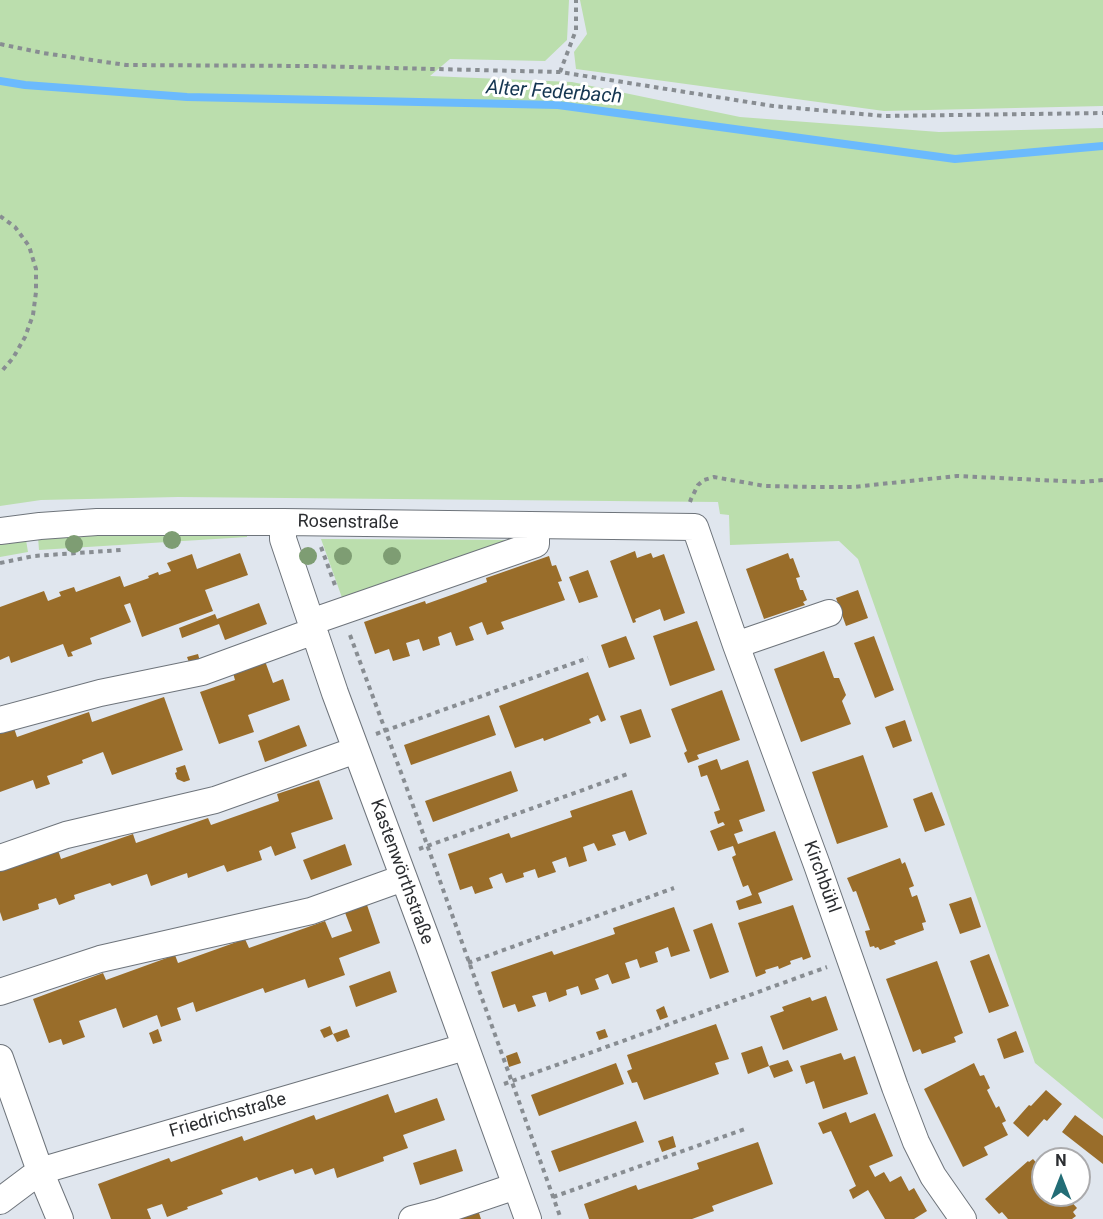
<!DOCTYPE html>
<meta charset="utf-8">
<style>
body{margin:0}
#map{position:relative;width:1103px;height:1219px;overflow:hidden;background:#e0e6ee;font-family:Roboto,sans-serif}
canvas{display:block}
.north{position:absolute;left:1031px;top:1147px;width:60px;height:60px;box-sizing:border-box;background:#fff;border:2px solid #ababad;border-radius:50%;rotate:0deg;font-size:16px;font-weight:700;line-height:24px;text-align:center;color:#2c2e31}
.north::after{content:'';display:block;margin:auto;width:21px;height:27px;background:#236d76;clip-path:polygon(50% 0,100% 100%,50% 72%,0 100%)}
</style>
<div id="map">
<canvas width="1103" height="1219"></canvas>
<div class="north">N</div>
</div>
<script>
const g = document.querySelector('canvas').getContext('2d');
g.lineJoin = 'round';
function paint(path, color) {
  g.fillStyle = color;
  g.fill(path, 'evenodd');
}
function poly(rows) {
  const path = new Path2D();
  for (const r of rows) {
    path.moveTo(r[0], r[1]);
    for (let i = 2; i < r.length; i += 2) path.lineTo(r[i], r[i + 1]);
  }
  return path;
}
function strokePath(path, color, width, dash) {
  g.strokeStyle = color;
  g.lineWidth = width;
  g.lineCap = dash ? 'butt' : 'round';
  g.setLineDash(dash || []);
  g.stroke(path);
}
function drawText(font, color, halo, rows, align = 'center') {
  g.font = font + ' Roboto,sans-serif';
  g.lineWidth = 6;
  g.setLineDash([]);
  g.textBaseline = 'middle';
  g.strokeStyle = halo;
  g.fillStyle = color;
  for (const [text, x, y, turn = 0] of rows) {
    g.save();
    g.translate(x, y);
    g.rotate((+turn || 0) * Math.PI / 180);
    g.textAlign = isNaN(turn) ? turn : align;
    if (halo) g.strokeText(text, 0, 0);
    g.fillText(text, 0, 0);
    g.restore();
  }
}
paint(poly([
 [0,0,569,0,567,40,545,61,450,59,430,76,572,82,740,117,939,132,1103,128,1103,1119,1035,1063,858,559,839,541,730,545,729,515,720,514,718,502,178,497,41,500,0,506],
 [580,0,1103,0,1103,106,884,111,576,69,574,52,587,34],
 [247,533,247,537,39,550,38,537,125,534],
 [321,539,518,540,345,606],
 [26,540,28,552,0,557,0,543]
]), '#bbdead');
strokePath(poly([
 [0,81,25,85,187,97,558,105,955,159,1103,146]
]), '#6bbafd', 8);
paint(poly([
 [635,551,637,558,651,553,653,558,664,554,685,613,664,621,660,609,635,619,636,622,633,623,610,561],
 [240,553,248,575,205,590,213,611,142,637,130,603,124,605,131,622,90,638,92,644,71,652,73,656,68,657,63,644,11,663,9,656,0,660,0,607,44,591,48,601,61,596,59,592,74,587,76,592,120,576,124,587,149,578,148,576,158,572,159,575,171,571,167,563,192,554,197,569],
 [788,553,790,559,793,558,800,577,796,578,800,590,803,590,807,600,803,602,805,605,764,619,746,569],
 [549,556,552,566,556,565,562,581,558,582,565,600,501,622,504,629,487,635,482,622,469,627,474,640,456,646,451,632,438,637,440,645,423,651,419,639,406,643,410,656,393,661,389,649,375,654,364,622,425,601,426,604,457,593,487,582,486,578],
 [588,570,598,597,579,603,569,577],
 [858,590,868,618,846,626,836,598],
 [259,603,267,624,225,640,219,624,182,638,179,628,215,614,217,619],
 [697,621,715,670,670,686,653,636],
 [626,636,635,659,609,668,601,645],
 [874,636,894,690,875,698,854,643],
 [824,651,834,678,839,678,846,695,842,701,851,724,801,742,774,669],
 [198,654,201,665,191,668,187,657],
 [265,661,273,683,283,679,290,700,248,715,254,732,219,744,200,692,235,680,233,673],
 [588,672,606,720,601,722,598,715,589,719,591,723,544,741,543,738,515,748,499,706],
 [722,690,740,740,697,755,699,759,688,763,684,753,687,751,671,709],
 [164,697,183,750,112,775,103,752,82,760,83,763,47,776,50,784,36,789,33,780,0,792,0,732,14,728,17,737,89,712,92,722],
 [641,709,651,737,630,744,620,716],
 [489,715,496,735,411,765,404,745],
 [905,720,912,741,893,748,885,727],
 [299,725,307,746,265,762,258,741],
 [863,755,888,827,837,844,812,772],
 [717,759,721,770,748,760,765,811,739,820,743,831,734,834,738,844,775,831,793,880,758,893,762,903,739,910,736,901,752,895,748,885,743,887,732,857,736,855,733,846,718,851,710,831,725,825,723,822,718,824,714,812,720,810,707,775,701,777,698,766],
 [185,765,190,780,184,782,177,779,175,773,177,772,176,768],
 [511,771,518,791,433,822,425,801],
 [319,780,333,819,291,833,296,848,275,856,271,846,259,851,262,860,227,872,224,865,188,878,187,873,151,886,147,874,112,886,110,883,74,895,75,899,59,905,56,898,38,904,39,909,3,921,0,912,0,870,58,850,61,859,133,834,136,843,208,818,211,825,279,801,277,794],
 [632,790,647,834,629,841,625,831,612,835,616,845,598,851,594,843,583,847,587,861,569,867,566,857,552,862,556,872,538,878,535,869,523,873,524,877,506,883,502,873,489,878,493,888,475,894,472,886,460,890,448,854,509,833,511,838,572,817,570,811],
 [932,792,945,825,925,832,913,799],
 [345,844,352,865,311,880,303,860],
 [900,858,902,864,905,862,914,886,909,888,912,897,917,895,926,922,922,923,924,930,894,941,896,944,880,950,878,947,875,948,874,946,870,947,865,931,870,930,856,891,853,892,847,878],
 [971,897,981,927,960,934,949,904],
 [366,902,380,943,339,958,345,975,308,988,305,979,265,993,263,988,196,1012,193,1002,177,1008,181,1020,161,1027,157,1015,123,1028,116,1008,79,1021,85,1037,63,1045,61,1039,49,1043,33,999,103,973,106,980,175,955,178,963,245,939,249,948,325,921,332,938,352,931,344,910],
 [793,905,811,957,803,960,802,957,790,961,791,964,779,969,778,966,765,970,766,973,756,977,738,923],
 [674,907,690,951,671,957,668,947,655,952,658,962,640,968,637,959,625,963,630,978,612,984,608,974,595,979,599,989,581,995,578,986,566,990,567,995,549,1002,546,992,532,996,536,1006,518,1012,515,1004,503,1008,491,972,552,951,554,955,615,934,613,928],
 [712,923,729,972,710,979,693,930],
 [989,954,1009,1006,989,1013,970,961],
 [937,961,963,1033,954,1037,956,1042,922,1054,920,1049,913,1052,886,979],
 [390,971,397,992,356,1007,349,986],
 [826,996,838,1030,783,1050,770,1016,784,1011,782,1007,810,997,812,1001],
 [664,1006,668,1017,660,1020,656,1010],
 [716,1024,729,1059,715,1063,719,1074,644,1100,637,1082,632,1083,627,1071,632,1069,627,1055],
 [330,1026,333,1034,324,1038,320,1030],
 [158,1029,162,1041,153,1044,149,1033],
 [347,1029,350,1037,337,1042,333,1034],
 [605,1029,608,1037,599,1040,596,1032],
 [1016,1031,1024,1052,1004,1059,997,1039],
 [762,1046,769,1066,748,1074,741,1053],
 [517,1052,521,1063,509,1067,506,1056],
 [841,1053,844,1060,855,1056,868,1094,823,1109,814,1081,806,1084,800,1066],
 [788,1060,793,1071,774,1078,769,1066],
 [616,1063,624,1084,539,1116,531,1095],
 [974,1063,980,1076,984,1075,990,1088,987,1090,996,1108,999,1106,1006,1121,1002,1123,1008,1135,984,1147,988,1155,963,1167,924,1089],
 [1046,1090,1062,1104,1047,1121,1044,1119,1028,1137,1013,1123,1029,1105,1031,1106],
 [388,1094,395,1113,437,1098,445,1120,403,1135,408,1148,383,1157,384,1161,337,1178,334,1168,315,1175,312,1168,295,1174,293,1169,259,1181,257,1177,221,1190,223,1194,187,1207,188,1209,167,1217,162,1204,147,1209,151,1219,111,1219,98,1184,169,1158,171,1162,242,1136,244,1141,314,1115,316,1120],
 [846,1112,850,1123,875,1113,893,1156,869,1166,875,1177,884,1172,890,1182,901,1176,909,1191,914,1188,927,1211,914,1219,885,1219,868,1190,853,1199,849,1190,856,1186,831,1131,823,1134,818,1123],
 [1075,1115,1103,1136,1103,1164,1062,1132],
 [636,1121,644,1142,559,1172,551,1151],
 [673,1136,676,1147,662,1152,658,1141],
 [758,1142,773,1184,712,1206,714,1211,692,1219,589,1219,584,1204,636,1185,638,1190,699,1169,697,1163],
 [456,1149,463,1171,420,1185,413,1163],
 [1033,1159,1042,1169,1038,1172,1043,1178,1043,1195,1059,1195,1065,1201,1068,1198,1077,1208,1073,1212,1076,1216,1072,1219,1008,1219,1002,1212,999,1214,985,1199,1028,1161,1029,1162],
 [476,1204,481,1219,445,1219]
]), '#996d2a');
const minor = poly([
 [283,522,283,539,335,693,428,943,528,1219],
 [0,531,40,526,97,522,283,522,695,527,736,645,817,865,895,1087,916,1142,933,1176,963,1219],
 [311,622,536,544,536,526],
 [736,645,829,613],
 [0,720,100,693,202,672,314,631],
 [0,858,66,835,215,800,356,750],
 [0,992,100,959,311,911,403,878],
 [0,1058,40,1171,60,1219],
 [0,1201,40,1171,465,1047],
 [412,1219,439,1212,516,1186]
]);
strokePath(minor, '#6e747b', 28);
strokePath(poly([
 [0,44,43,53,126,65,308,66,560,72,773,106,884,116,1103,113],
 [560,72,576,30,576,0],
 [0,216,15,227,29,246,36,269,36,292,33,315,25,337,13,358,0,373],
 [690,502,691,499,698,485,704,480,714,477,765,486,817,487,853,487,957,476,1083,482,1103,480],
 [321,547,336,588],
 [0,563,34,556,121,550],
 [350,635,406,786,561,1219],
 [376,734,588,658],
 [419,849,630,773],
 [468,963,674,888],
 [504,1084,827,967],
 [553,1197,748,1128]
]), '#888d92', 4, [4.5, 4.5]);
strokePath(minor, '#fff', 26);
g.fillStyle = '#7e9d73';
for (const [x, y] of [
 [172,540],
 [74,544],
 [308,556],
 [343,556],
 [392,556]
]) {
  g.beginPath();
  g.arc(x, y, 9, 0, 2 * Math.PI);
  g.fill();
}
drawText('18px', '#2c2e31', '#fff', [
 ["Rosenstraße",348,523,1],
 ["Kastenwörthstraße",401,872,70],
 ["Kirchbühl",821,877,70],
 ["Friedrichstraße",228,1116,-16]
]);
drawText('italic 20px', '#153651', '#fff', [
 ["Alter Federbach",554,93,4]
]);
</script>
